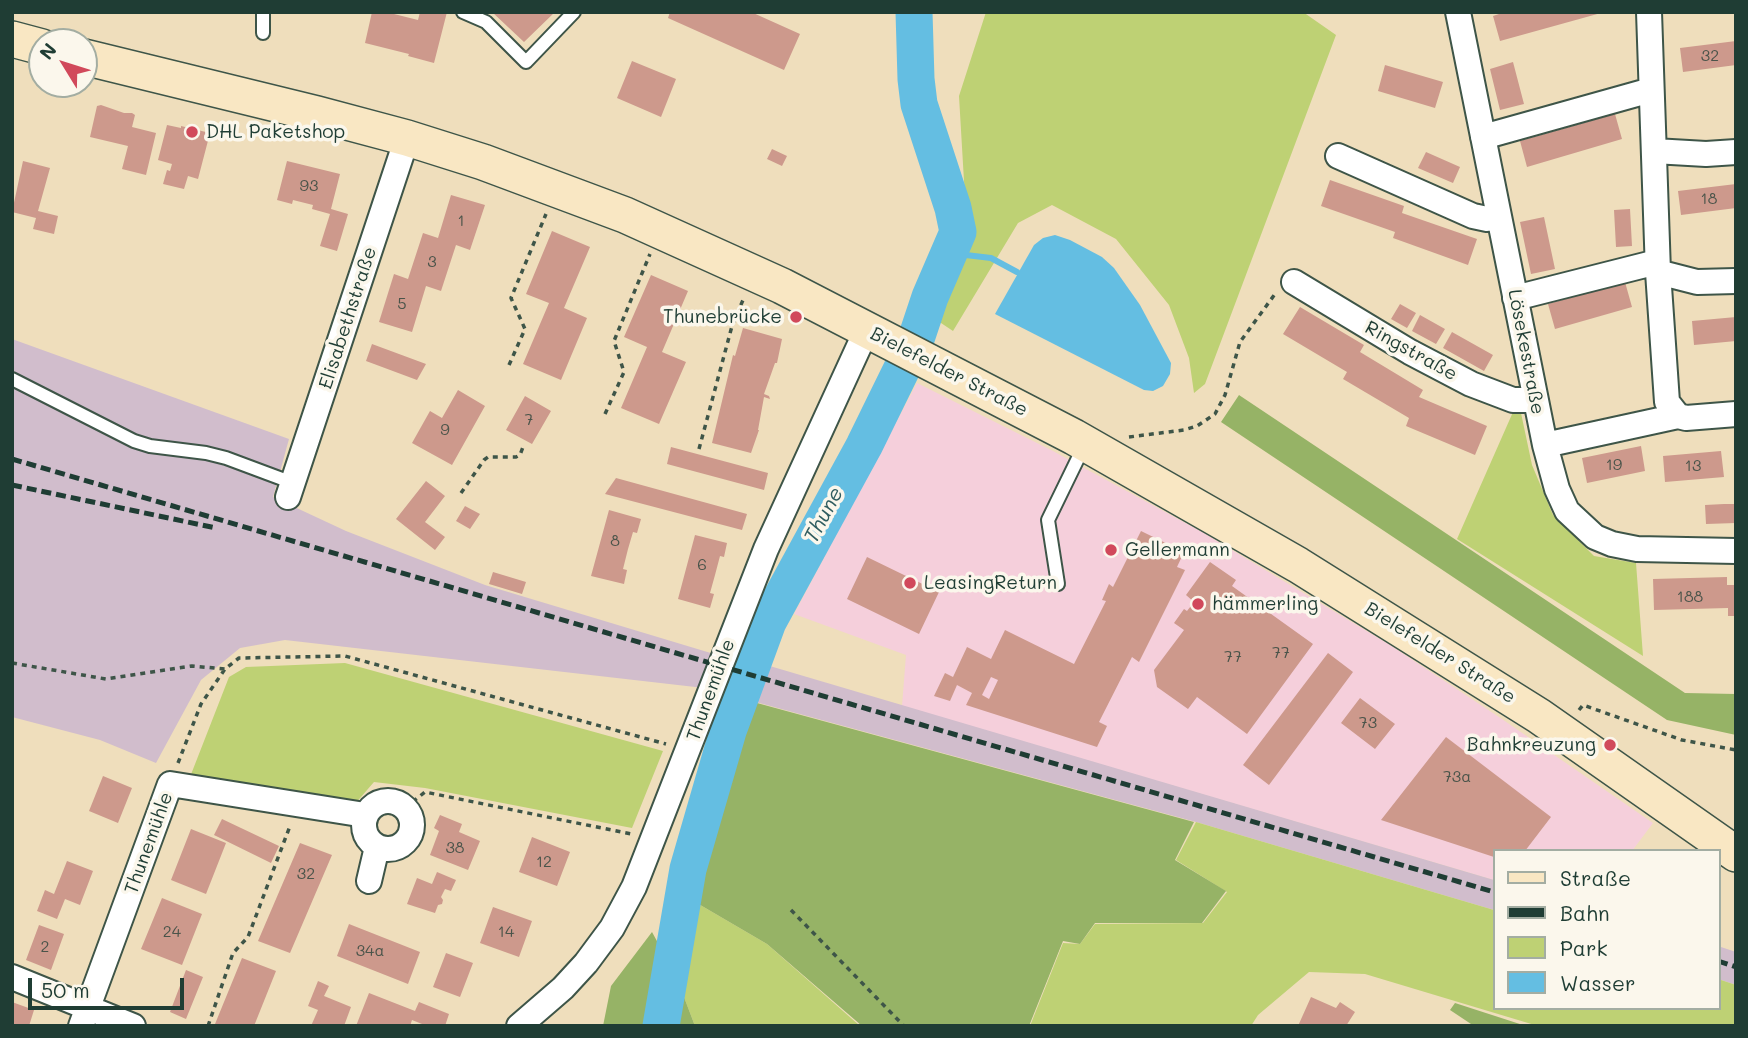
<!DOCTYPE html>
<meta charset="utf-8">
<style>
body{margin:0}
#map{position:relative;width:1748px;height:1038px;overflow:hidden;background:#efdebc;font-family:Mali,sans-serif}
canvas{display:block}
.frame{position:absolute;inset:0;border:14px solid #1f3d34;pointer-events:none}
.legend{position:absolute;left:1493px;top:849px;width:228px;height:161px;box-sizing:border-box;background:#fbf7ec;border:2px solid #a3ada2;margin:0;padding:9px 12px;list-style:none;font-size:21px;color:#1f3d34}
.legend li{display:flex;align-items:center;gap:14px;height:35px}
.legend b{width:35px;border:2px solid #a3ada2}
.north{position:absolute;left:28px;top:28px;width:70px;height:70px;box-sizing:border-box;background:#fbf7ec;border:2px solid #a3ada2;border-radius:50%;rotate:308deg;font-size:19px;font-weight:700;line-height:28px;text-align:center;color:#1f3d34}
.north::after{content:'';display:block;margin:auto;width:24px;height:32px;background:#d1495b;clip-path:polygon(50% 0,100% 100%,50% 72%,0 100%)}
.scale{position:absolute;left:28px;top:978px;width:156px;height:32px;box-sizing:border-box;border:4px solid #1f3d34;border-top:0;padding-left:9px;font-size:21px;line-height:24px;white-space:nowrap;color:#1f3d34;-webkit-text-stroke:5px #fbf7ec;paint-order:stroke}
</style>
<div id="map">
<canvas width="1748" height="1038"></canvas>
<div class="frame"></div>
<ul class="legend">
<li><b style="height:9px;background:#f9e7c3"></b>Straße</li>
<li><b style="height:9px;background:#1f3d34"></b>Bahn</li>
<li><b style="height:19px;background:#bed174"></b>Park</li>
<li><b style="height:19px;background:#64bee2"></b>Wasser</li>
</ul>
<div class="north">N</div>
<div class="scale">50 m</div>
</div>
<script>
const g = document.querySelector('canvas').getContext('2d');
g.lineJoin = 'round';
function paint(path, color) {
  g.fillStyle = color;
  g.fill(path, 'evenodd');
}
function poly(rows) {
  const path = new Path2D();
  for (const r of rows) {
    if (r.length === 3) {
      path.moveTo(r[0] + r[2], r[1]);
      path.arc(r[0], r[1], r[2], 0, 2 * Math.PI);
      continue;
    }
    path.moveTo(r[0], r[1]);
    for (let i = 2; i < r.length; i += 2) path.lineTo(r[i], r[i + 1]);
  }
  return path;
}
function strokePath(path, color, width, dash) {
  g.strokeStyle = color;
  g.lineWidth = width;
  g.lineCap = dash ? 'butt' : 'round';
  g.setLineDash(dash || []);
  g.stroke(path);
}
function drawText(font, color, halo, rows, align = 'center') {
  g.font = font + ' Mali,sans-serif';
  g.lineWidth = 7;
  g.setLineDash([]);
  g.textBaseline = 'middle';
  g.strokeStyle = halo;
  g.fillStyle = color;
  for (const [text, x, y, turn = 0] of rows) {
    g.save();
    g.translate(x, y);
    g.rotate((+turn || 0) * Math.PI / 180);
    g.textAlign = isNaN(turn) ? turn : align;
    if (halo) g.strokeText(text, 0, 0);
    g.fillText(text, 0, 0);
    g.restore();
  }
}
paint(poly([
 [917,383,1053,451,1202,532,1390,645,1499,717,1653,823,1632,851,1494,851,1494,880,902,706,906,655,794,614]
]), '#f5cfdb');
paint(poly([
 [12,339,289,439,273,497,346,531,485,585,714,654,704,688,285,640,240,648,201,680,156,763,100,740,12,717],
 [763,664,1494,880,1494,910,1196,822,752,701],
 [1718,946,1736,952,1736,985,1718,979]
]), '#d1bdcc');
paint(poly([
 [986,12,1303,12,1336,35,1205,384,1194,393,1189,358,1169,305,1116,239,1052,205,1018,223,953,331,938,321,967,232,959,96],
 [1513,412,1521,413,1532,465,1553,515,1594,556,1636,563,1643,656,1457,539],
 [345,663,663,751,632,828,425,788,374,782,354,805,190,777,229,677,246,667],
 [1196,822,1494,910,1494,1008,1718,1008,1718,979,1736,985,1736,1026,1538,1026,1365,974,1309,972,1258,1015,1251,1026,1030,1026,1063,943,1080,944,1095,924,1203,923,1227,892,1176,860],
 [690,899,767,944,860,1026,695,1026,676,976]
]), '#bed174');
paint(poly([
 [1239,395,1685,693,1736,694,1736,735,1667,720,1221,422],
 [746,700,1194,822,1175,860,1226,891,1202,923,1095,923,1080,944,1063,941,1029,1026,862,1026,767,944,690,899,723,775],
 [652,932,676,976,695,1026,603,1026,611,986],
 [1455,1003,1526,1026,1474,1026,1450,1010]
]), '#96b366');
paint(poly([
 [1055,235,1070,240,1102,257,1114,268,1140,305,1171,363,1170,374,1163,386,1153,391,1144,390,995,314,1034,245,1043,238]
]), '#64bee2');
strokePath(poly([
 [949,253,991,258,1017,272]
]), '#64bee2', 6);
strokePath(poly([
 [661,1026,688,869,728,731,768,622,864,446,915,342,930,297,958,232,953,208,919,104,916,79,914,12]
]), '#64bee2', 37);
paint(poly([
 [372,12,386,12,418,20,420,12,447,12,434,63,408,56,409,54,365,43],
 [492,12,555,12,524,42],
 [670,12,751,12,800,34,784,70,668,18],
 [1505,12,1600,12,1601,13,1500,41,1493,16],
 [1736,41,1736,65,1683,72,1680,48],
 [632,61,676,79,661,117,617,98],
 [1513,62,1524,104,1500,110,1490,69],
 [1385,65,1443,82,1435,108,1378,91],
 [101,105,124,113,132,113,135,115,132,127,156,133,146,175,122,169,128,146,90,137,97,106],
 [1615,114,1622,139,1527,167,1520,141],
 [167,125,181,128,181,126,210,133,198,179,188,176,184,189,163,184,167,170,170,171,172,164,158,160],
 [772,149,787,156,782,166,767,159],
 [1426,152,1460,167,1453,183,1418,168],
 [23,161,50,168,38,211,58,216,54,234,33,229,36,218,12,212],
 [287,161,340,174,331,209,348,214,337,251,320,246,330,214,312,209,313,205,293,200,292,204,277,200],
 [1330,180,1404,206,1402,213,1477,239,1468,265,1393,238,1395,232,1321,206],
 [1736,184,1736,208,1681,215,1678,191],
 [451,195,485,205,470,250,456,245,441,291,426,286,412,332,379,322,394,274,408,279,423,233,438,238],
 [1630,209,1632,246,1616,247,1614,210],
 [1544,217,1555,269,1531,274,1520,222],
 [552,231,590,247,564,308,587,318,561,380,523,364,549,303,526,294],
 [651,275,688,291,662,352,686,362,659,424,621,408,647,347,624,337],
 [1625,282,1632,307,1555,329,1548,304],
 [1400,304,1416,313,1407,328,1391,319],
 [1300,307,1364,345,1360,352,1423,390,1419,397,1487,426,1475,455,1406,426,1409,418,1343,379,1347,372,1283,334],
 [1420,315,1445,329,1436,344,1412,331],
 [1736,317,1736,341,1694,345,1692,321],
 [743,328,782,339,777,363,775,363,764,394,769,396,770,399,764,397,758,430,759,430,751,453,712,443,733,355,735,356],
 [1452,332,1493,355,1484,371,1443,348],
 [372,344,426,364,417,380,366,361],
 [458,390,485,406,452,465,412,443,430,411,442,418],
 [525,396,551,411,532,444,506,430],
 [1641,446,1645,471,1587,483,1582,458],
 [671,447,768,473,764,490,667,464],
 [1721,451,1724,477,1665,482,1663,456],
 [616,478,747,514,742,530,605,494],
 [426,481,445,496,425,522,445,537,435,550,396,519],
 [1724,504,1736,504,1736,523,1706,524,1705,505],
 [465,506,480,514,470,529,456,521],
 [609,510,641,519,637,533,633,532,628,549,623,569,627,570,624,584,591,576],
 [1141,531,1184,552,1177,567,1185,570,1139,662,1132,657,1099,722,1107,726,1097,747,966,705,972,693,957,685,950,701,934,696,945,673,953,677,967,647,991,659,1005,630,1074,664,1106,601,1102,600,1109,584,1113,587],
 [991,677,998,680,989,699,982,695],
 [695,535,727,543,724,557,720,556,715,575,710,593,714,594,710,608,678,599],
 [867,557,939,592,919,634,847,599],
 [1210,562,1236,580,1232,586,1313,644,1247,734,1197,697,1188,709,1157,687,1154,670,1184,630,1174,623,1184,609,1187,611,1194,602,1186,595],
 [493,572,526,582,522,594,489,584],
 [1727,577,1727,585,1736,585,1736,616,1728,616,1728,608,1654,610,1653,579],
 [1328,653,1353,672,1269,785,1243,765],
 [1360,698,1395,724,1375,749,1341,723],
 [1446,737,1551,817,1525,851,1494,851,1494,857,1381,820],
 [103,776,132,788,118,823,89,811],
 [440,815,462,824,459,832,480,841,468,870,430,855,439,831,434,828],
 [222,819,279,846,271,863,214,835],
 [191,829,226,843,206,894,171,880],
 [532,837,570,852,557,886,519,872],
 [300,843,332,855,290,953,258,941],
 [67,861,93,871,80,905,65,899,57,919,37,911,45,890,54,894],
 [437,872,456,880,451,891,445,889,441,897,443,900,442,904,438,905,435,913,407,904,417,878,432,884],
 [162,898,202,914,182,965,141,949],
 [493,907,532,921,519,957,480,943],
 [349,924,420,952,408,984,337,956],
 [39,925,64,934,51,970,26,960],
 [446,953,473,963,460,997,433,987],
 [242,958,276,971,254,1026,219,1026,215,1024],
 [186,970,203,977,186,1019,170,1012],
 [318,981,329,986,324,996,351,1007,344,1026,311,1026,318,1010,308,1006],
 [369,993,415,1011,419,1002,449,1014,445,1026,427,1026,412,1020,410,1026,356,1026],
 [1311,997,1336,1008,1340,1002,1355,1012,1346,1026,1298,1026],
 [12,1002,34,1010,29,1026,12,1026]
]), '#cd998c');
const lane = poly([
 [463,12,486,22,526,62,574,12],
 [263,33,263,12],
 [12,379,134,441,150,446,206,453,226,458,293,483],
 [1058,584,1048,520,1085,444]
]);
const street = poly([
 [1458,12,1545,445,1557,489,1567,511,1595,537,1612,544,1637,549,1736,551],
 [1649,12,1658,272,1667,402,1678,416,1686,418,1736,414],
 [1483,137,1651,90],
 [1654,151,1706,154,1736,152],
 [1338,156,1473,216,1487,219,1499,217],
 [1658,272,1697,282,1736,281],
 [1294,282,1410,352,1471,384,1513,400,1535,400],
 [1515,298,1657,262],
 [1545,445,1678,416],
 [288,497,407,138],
 [388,825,24],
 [369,881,377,847],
 [12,977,133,1026],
 [81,1026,170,784,365,815],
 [519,1026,563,988,586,963,612,928,634,887,766,549,867,329]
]);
const secondary = poly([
 [12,39,42,47],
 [84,57,317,114,407,138,483,162,625,215,782,286,1074,437,1298,565,1539,716,1736,854]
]);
strokePath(lane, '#3e5548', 16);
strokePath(street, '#3e5548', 28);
strokePath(secondary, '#3e5548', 38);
strokePath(poly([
 [509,365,525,329,511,298,546,214],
 [605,414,624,372,614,341,650,254],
 [1129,437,1184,430,1197,426,1215,414,1225,395,1240,342,1275,294],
 [699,449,732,326,743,300],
 [461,493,484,460,488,457,516,457,520,455,523,447],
 [12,663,106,679,192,666,225,669],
 [1579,710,1583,705,1682,740,1736,750],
 [178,763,201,704,225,669,239,658,345,656,666,744],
 [405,808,425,792,631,834],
 [791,910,904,1026],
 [208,1026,233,953,248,937,290,826]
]), '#3e5548', 3.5, [5, 5]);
strokePath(lane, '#fff', 12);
strokePath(street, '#fff', 24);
strokePath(secondary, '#f9e7c3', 35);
strokePath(poly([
 [12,459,1494,892],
 [12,485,216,528],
 [1718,961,1736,967]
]), '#1f3d34', 5, [10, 5]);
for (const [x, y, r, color] of [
 [192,132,7,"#d1495b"],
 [796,317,7,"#d1495b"],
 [1111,550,7,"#d1495b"],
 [910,583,7,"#d1495b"],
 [1198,604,7,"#d1495b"],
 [1610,745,7,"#d1495b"]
]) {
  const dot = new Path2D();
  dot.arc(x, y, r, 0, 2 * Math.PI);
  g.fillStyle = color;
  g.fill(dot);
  strokePath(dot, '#fbf7ec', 2.5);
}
drawText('16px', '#4a544a', null, [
 ["32",1710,56],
 ["93",309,186],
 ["18",1709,199],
 ["1",461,221],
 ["3",432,262],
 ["5",402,304],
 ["7",529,420],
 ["9",445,430],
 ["19",1614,465],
 ["13",1693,466],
 ["8",615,541],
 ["6",702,565],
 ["188",1690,597],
 ["77",1281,653],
 ["77",1233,657],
 ["73",1368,723],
 ["73a",1457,777],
 ["38",455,848],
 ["12",544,862],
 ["32",306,874],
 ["24",172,932],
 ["14",506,932],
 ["2",45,947],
 ["34a",370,951]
]);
drawText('19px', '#1f3d34', '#fbf7ec', [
 ["DHL Paketshop",206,132],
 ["Thunebrücke",782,317,"right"],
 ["Gellermann",1125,550],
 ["LeasingReturn",924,583],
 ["hämmerling",1212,604],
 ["Bahnkreuzung",1596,745,"right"]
], 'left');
drawText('19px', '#1f3d34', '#fbf7ec', [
 ["Elisabethstraße",348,318,-72],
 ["Ringstraße",1411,351,29],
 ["Lösekestraße",1526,352,79],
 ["Bielefelder Straße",949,372,27],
 ["Bielefelder Straße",1440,653,32],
 ["Thunemühle",711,690,-70],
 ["Thunemühle",149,843,-70]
]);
drawText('italic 21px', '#305d60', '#fbf7ec', [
 ["Thune",824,515,-62]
]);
</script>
